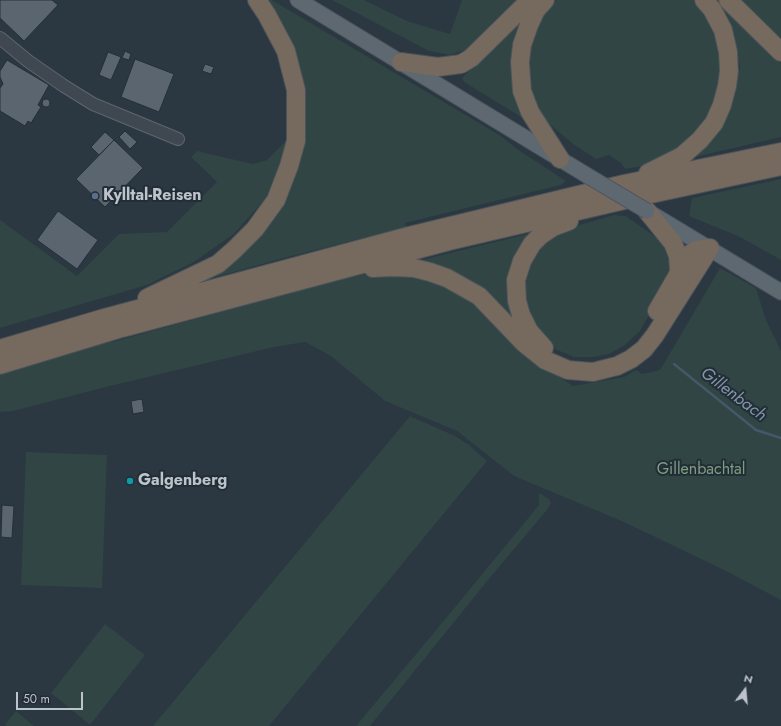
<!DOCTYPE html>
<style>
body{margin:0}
#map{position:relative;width:781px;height:726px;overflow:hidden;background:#2b3741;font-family:Jost,sans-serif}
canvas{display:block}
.north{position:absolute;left:725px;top:670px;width:40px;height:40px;-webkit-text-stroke:3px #232d36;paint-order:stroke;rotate:16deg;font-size:11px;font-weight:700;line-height:16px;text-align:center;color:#bcc3cb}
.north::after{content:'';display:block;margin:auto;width:14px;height:18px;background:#bcc3cb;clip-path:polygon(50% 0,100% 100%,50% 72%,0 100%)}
.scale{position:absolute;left:16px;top:692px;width:67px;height:18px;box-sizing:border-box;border:2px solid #bcc3cb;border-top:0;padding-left:5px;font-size:12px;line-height:14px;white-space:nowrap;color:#bcc3cb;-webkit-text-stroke:3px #232d36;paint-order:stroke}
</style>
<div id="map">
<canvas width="781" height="726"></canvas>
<div class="north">N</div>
<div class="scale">50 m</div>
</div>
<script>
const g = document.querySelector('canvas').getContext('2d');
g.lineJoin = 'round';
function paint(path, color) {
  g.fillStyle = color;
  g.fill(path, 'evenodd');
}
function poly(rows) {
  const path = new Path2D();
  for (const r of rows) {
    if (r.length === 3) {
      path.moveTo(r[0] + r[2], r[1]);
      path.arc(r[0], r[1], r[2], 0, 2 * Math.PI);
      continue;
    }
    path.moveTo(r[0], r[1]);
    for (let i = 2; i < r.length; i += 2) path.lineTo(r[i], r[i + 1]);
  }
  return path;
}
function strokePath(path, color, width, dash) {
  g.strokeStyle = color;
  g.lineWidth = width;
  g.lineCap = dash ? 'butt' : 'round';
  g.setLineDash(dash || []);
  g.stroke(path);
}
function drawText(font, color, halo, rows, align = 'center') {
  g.font = font + ' Jost,sans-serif';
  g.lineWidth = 4;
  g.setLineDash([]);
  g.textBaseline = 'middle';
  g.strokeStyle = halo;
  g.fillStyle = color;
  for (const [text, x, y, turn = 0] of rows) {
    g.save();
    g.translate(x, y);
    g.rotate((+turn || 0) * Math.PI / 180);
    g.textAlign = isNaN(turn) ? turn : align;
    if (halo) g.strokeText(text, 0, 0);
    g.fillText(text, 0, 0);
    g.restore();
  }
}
paint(poly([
 [263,0,272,0,501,136,517,149,566,181,561,185,405,223,406,227,280,259,198,282,248,246,302,133],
 [332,0,364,0,407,21,450,34,462,0,516,0,465,50,450,55,429,51],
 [556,0,696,0,702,7,722,48,717,107,688,145,644,166,625,169,621,163,609,155,596,159,573,144,541,117,531,95,528,72,530,49,537,27,543,17],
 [738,0,781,0,781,38,757,16],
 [719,1,781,63,781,137,695,157,734,95,740,67,734,41,716,4],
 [524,16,522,114,521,117,464,82,462,78],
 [289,138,280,171,265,199,234,234,194,262,147,285,0,328,0,220,77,276,119,234,167,232,217,182,191,157,197,151,253,164,267,160],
 [781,179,781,260,740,237,689,216,692,198],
 [614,215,626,216,664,243,669,248,672,273,640,331,625,345,609,354,593,357,574,357,557,350,542,341,522,310,523,271,532,251,562,230],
 [536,232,522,251,523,331,413,262],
 [720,268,756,288,766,320,781,351,781,600,724,570,624,522,514,476,457,431,385,401,331,356,305,342,274,347,110,386,13,411,0,412,0,373,96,344,116,341,333,281,376,272,406,271,458,288,520,349,573,386,624,377,636,370,642,374,660,370],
 [410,416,455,436,469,445,487,461,269,726,153,726],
 [26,452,107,455,102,588,21,585],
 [539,493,549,499,551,503,547,510,493,574,370,726,356,726,437,629,539,505],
 [105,624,145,655,90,725,51,693],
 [16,711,34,726,7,726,5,724]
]), '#304544');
strokePath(poly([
 [674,364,756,430,781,438]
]), '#455869', 2.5);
const building = poly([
 [0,0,52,0,58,5,24,41,0,18,0,0],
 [125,51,131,54,129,60,122,58,125,51],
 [108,52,121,57,111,80,99,75,108,52],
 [135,59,174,74,159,112,121,97,135,59],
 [7,60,49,85,38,105,41,107,31,123,28,121,25,126,0,111,0,88,3,84,0,77,0,71,7,60],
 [205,64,214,67,211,74,202,71,205,64],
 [46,103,4],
 [125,131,137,142,130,149,119,137,125,131],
 [105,132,114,140,99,155,91,147,105,132],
 [114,140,143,168,105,207,76,179,114,140],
 [58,211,98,240,77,269,37,240,58,211],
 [142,399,144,412,133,414,131,401,142,399],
 [2,505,14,506,12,538,1,537,2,505]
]);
paint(building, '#5a6570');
strokePath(building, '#262f38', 1);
const minor = poly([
 [0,38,28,61,64,86,93,104,178,139]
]);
const major = poly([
 [298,0,588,176],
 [652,214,781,292]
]);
const highway = poly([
 [545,0,536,10,529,25,522,45,520,62,521,77,522,91,530,112,560,159],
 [728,0,781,52],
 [401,62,438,67,461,64,471,58,530,0],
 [648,173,682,156,700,140,714,123,722,105,727,86,729,71,728,52,723,30,712,9,704,0],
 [647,211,673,243,678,256,679,271],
 [373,268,393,267,414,268,430,272,447,278,479,296,524,343,545,360,568,370,593,372,617,366,631,359,644,349,655,335,710,248],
 [147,298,218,264,234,250,255,229,276,200,289,166,296,141,296,90,286,51,267,15,257,0],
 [657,311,690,254,696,250,710,248],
 [544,348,529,331,521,315,517,301,516,280,522,261,532,244,541,235,553,227,569,221],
 [0,349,101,319,409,236,624,184,781,152],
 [0,365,122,328,449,241,646,195,781,166]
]);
strokePath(minor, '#5d666e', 14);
strokePath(major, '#4c545d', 17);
strokePath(highway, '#4a535b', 20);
strokePath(minor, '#3f4851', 12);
strokePath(major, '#5d6871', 15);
strokePath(highway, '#76695d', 18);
const majorBridge = poly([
 [588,176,647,211]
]);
strokePath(majorBridge, '#4c545d', 17, []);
strokePath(majorBridge, '#5d6871', 15);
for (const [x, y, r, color] of [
 [95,196,4,"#5c6f8a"],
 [130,481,4,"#0f9aa8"]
]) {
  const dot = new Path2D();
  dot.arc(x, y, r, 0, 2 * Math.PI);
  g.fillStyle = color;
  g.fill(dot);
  strokePath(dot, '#232d36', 1.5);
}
drawText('bold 16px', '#bcc3cb', '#232d36', [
 ["Kylltal-Reisen",103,196],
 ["Galgenberg",138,481]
], 'left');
drawText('16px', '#7d9e81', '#232d36', [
 ["Gillenbachtal",701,470]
]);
drawText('italic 17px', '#8196aa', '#232d36', [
 ["Gillenbach",733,395,37]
]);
</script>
